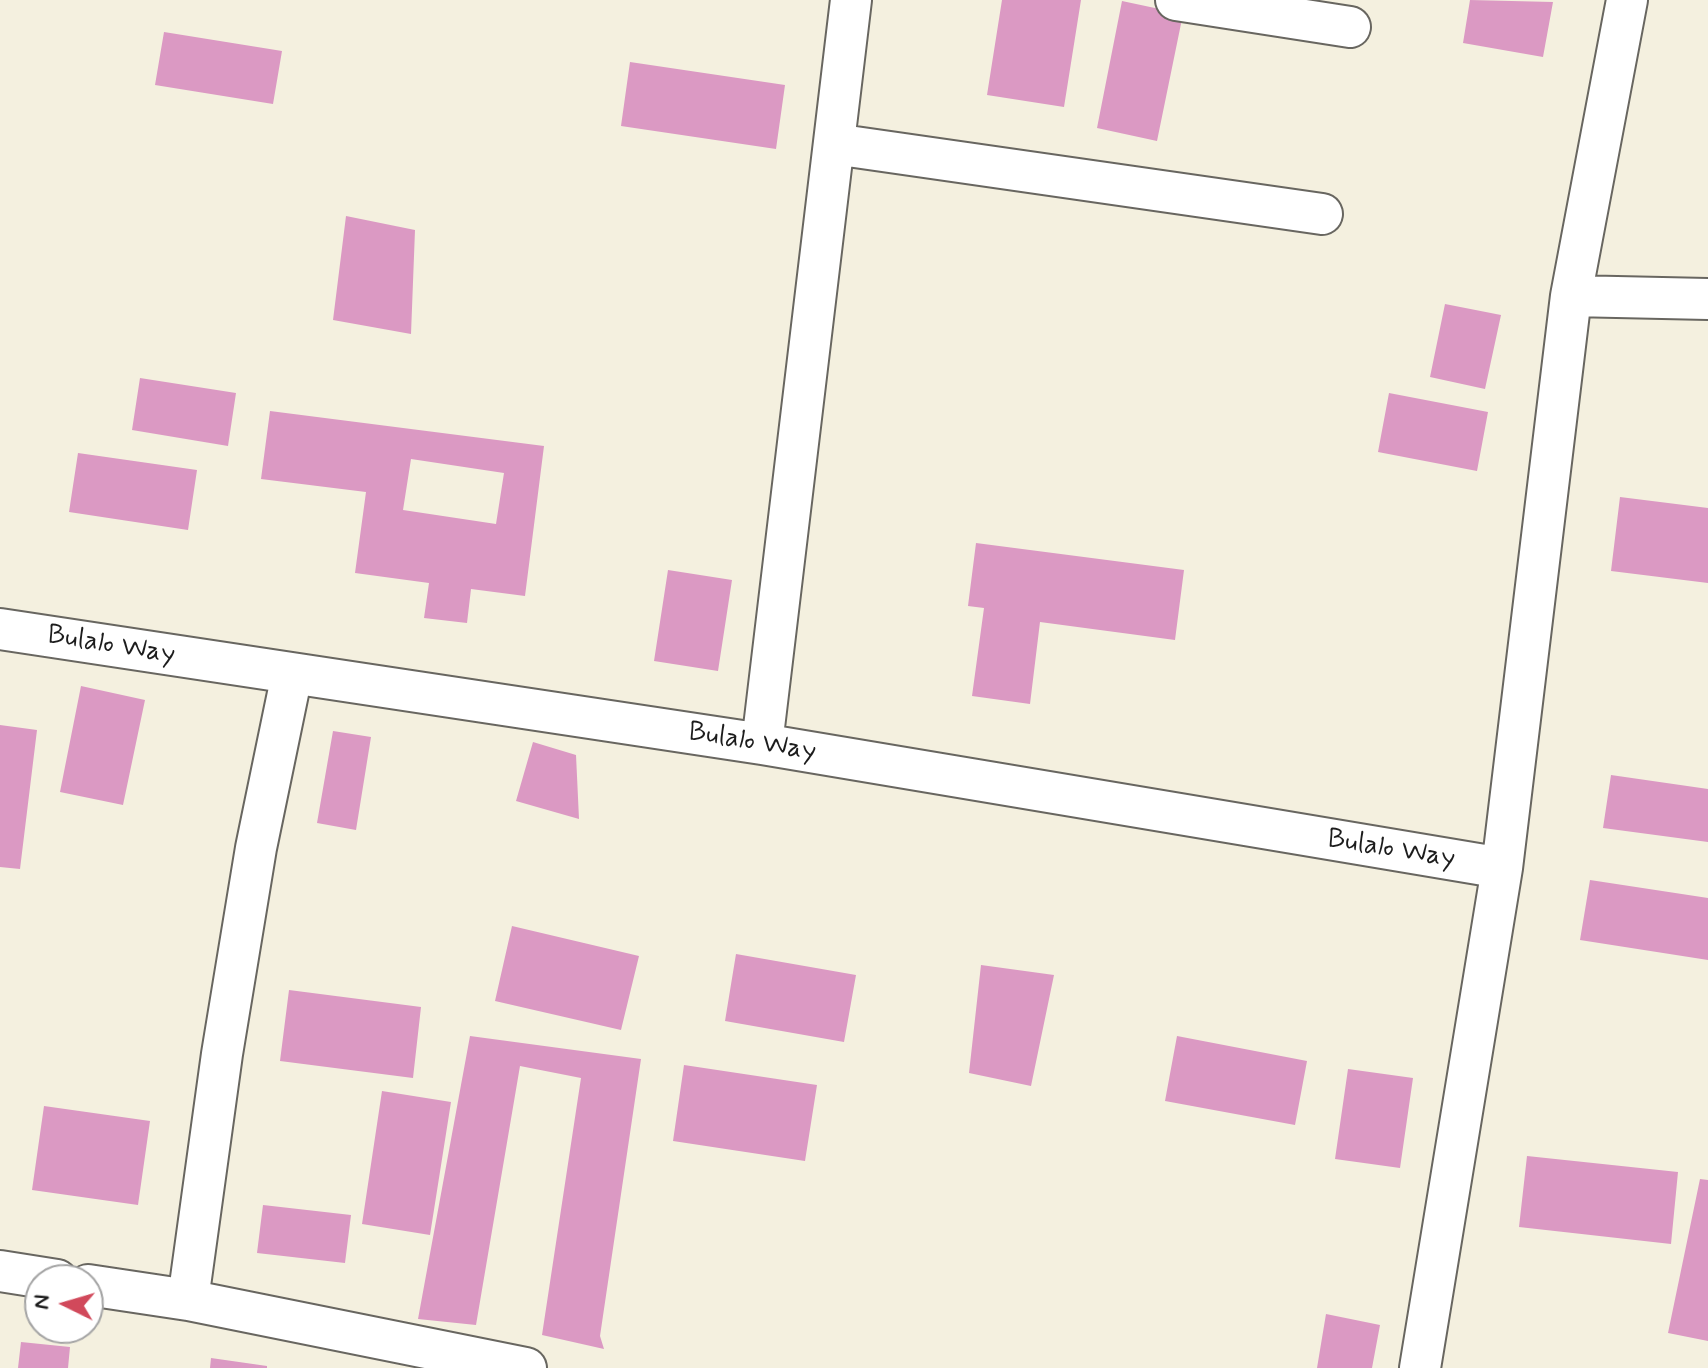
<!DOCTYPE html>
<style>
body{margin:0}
#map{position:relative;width:1708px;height:1368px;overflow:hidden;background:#f4f0df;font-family:Mynerve,sans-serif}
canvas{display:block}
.north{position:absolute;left:24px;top:1264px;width:80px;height:80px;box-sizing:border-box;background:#fff;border:2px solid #a4a4a4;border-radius:50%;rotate:275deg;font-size:22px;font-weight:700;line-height:32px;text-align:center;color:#1c1c1c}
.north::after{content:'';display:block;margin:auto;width:28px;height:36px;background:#d1495b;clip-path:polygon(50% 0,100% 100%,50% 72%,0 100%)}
</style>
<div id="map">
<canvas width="1708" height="1368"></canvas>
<div class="north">N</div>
</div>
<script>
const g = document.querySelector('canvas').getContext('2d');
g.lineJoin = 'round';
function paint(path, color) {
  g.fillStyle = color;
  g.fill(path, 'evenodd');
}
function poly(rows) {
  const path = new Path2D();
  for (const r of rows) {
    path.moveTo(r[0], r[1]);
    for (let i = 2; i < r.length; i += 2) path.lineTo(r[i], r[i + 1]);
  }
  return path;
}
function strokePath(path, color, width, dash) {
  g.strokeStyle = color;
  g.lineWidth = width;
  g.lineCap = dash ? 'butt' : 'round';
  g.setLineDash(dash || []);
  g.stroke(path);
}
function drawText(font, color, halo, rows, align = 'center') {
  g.font = font + ' Mynerve,sans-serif';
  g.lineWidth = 6;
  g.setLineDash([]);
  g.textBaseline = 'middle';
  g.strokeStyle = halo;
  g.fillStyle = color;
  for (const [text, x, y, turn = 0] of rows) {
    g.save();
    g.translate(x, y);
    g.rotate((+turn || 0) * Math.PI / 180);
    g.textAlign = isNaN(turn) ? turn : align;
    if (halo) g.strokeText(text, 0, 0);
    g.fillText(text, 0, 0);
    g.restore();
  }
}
paint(poly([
 [1002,0,1081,0,1064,107,987,95],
 [1470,0,1553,2,1543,57,1463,43],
 [1122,1,1183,14,1157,141,1097,128],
 [164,32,282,51,273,104,155,85],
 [630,62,785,85,776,149,621,126],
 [346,216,415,230,411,334,333,320],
 [1445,304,1501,315,1485,389,1430,377],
 [140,378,236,393,228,446,132,430],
 [1389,393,1488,412,1477,471,1378,452],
 [270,411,544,446,525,596,471,589,467,623,424,618,429,583,355,573,366,492,261,479],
 [411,459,504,473,496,524,403,510],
 [78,453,197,470,188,530,69,512],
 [1620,497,1708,508,1708,583,1611,571],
 [976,543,1184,570,1175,640,1040,622,1030,704,972,696,984,608,968,606],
 [668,570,732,580,718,671,654,661],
 [81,686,145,700,123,805,60,792],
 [0,725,37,730,20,869,0,867],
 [333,731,371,737,356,830,317,823],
 [533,742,576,755,579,819,516,801],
 [1611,775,1708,789,1708,842,1603,828],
 [1590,880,1708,898,1708,960,1580,940],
 [512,926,639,956,621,1030,495,1001],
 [736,954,856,975,844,1042,725,1021],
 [981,965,1054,975,1031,1086,969,1073],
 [289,990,421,1007,413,1078,280,1061],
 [470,1036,641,1059,600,1336,604,1349,542,1335,581,1078,520,1066,476,1325,418,1319],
 [1177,1036,1307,1061,1295,1125,1165,1101],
 [684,1065,817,1085,805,1161,673,1141],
 [1348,1069,1413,1078,1400,1168,1335,1159],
 [382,1091,451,1102,430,1235,362,1224],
 [44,1106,150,1121,138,1205,32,1190],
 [1527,1156,1678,1172,1671,1244,1519,1227],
 [1700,1179,1708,1180,1708,1341,1668,1333],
 [263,1205,351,1215,345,1263,257,1253],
 [1326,1314,1380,1325,1372,1368,1317,1368],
 [21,1342,70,1347,68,1368,18,1368],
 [211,1358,267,1366,267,1368,210,1368]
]), '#db99c3');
const minor = poly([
 [1176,0,1350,27],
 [834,144,1322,214],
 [1571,296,1627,0],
 [0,629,762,744,1502,868],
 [762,744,851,0],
 [0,1271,57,1280],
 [88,1285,188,1300,526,1368],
 [188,1300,222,1054,256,848,292,674],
 [1420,1368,1502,868,1571,296,1708,299]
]);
strokePath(minor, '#686660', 44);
strokePath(minor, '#fff', 40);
drawText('28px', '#1c1c1c', '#fff', [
 ["Bulalo Way",111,646,9],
 ["Bulalo Way",752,743,9],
 ["Bulalo Way",1391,850,9]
]);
</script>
